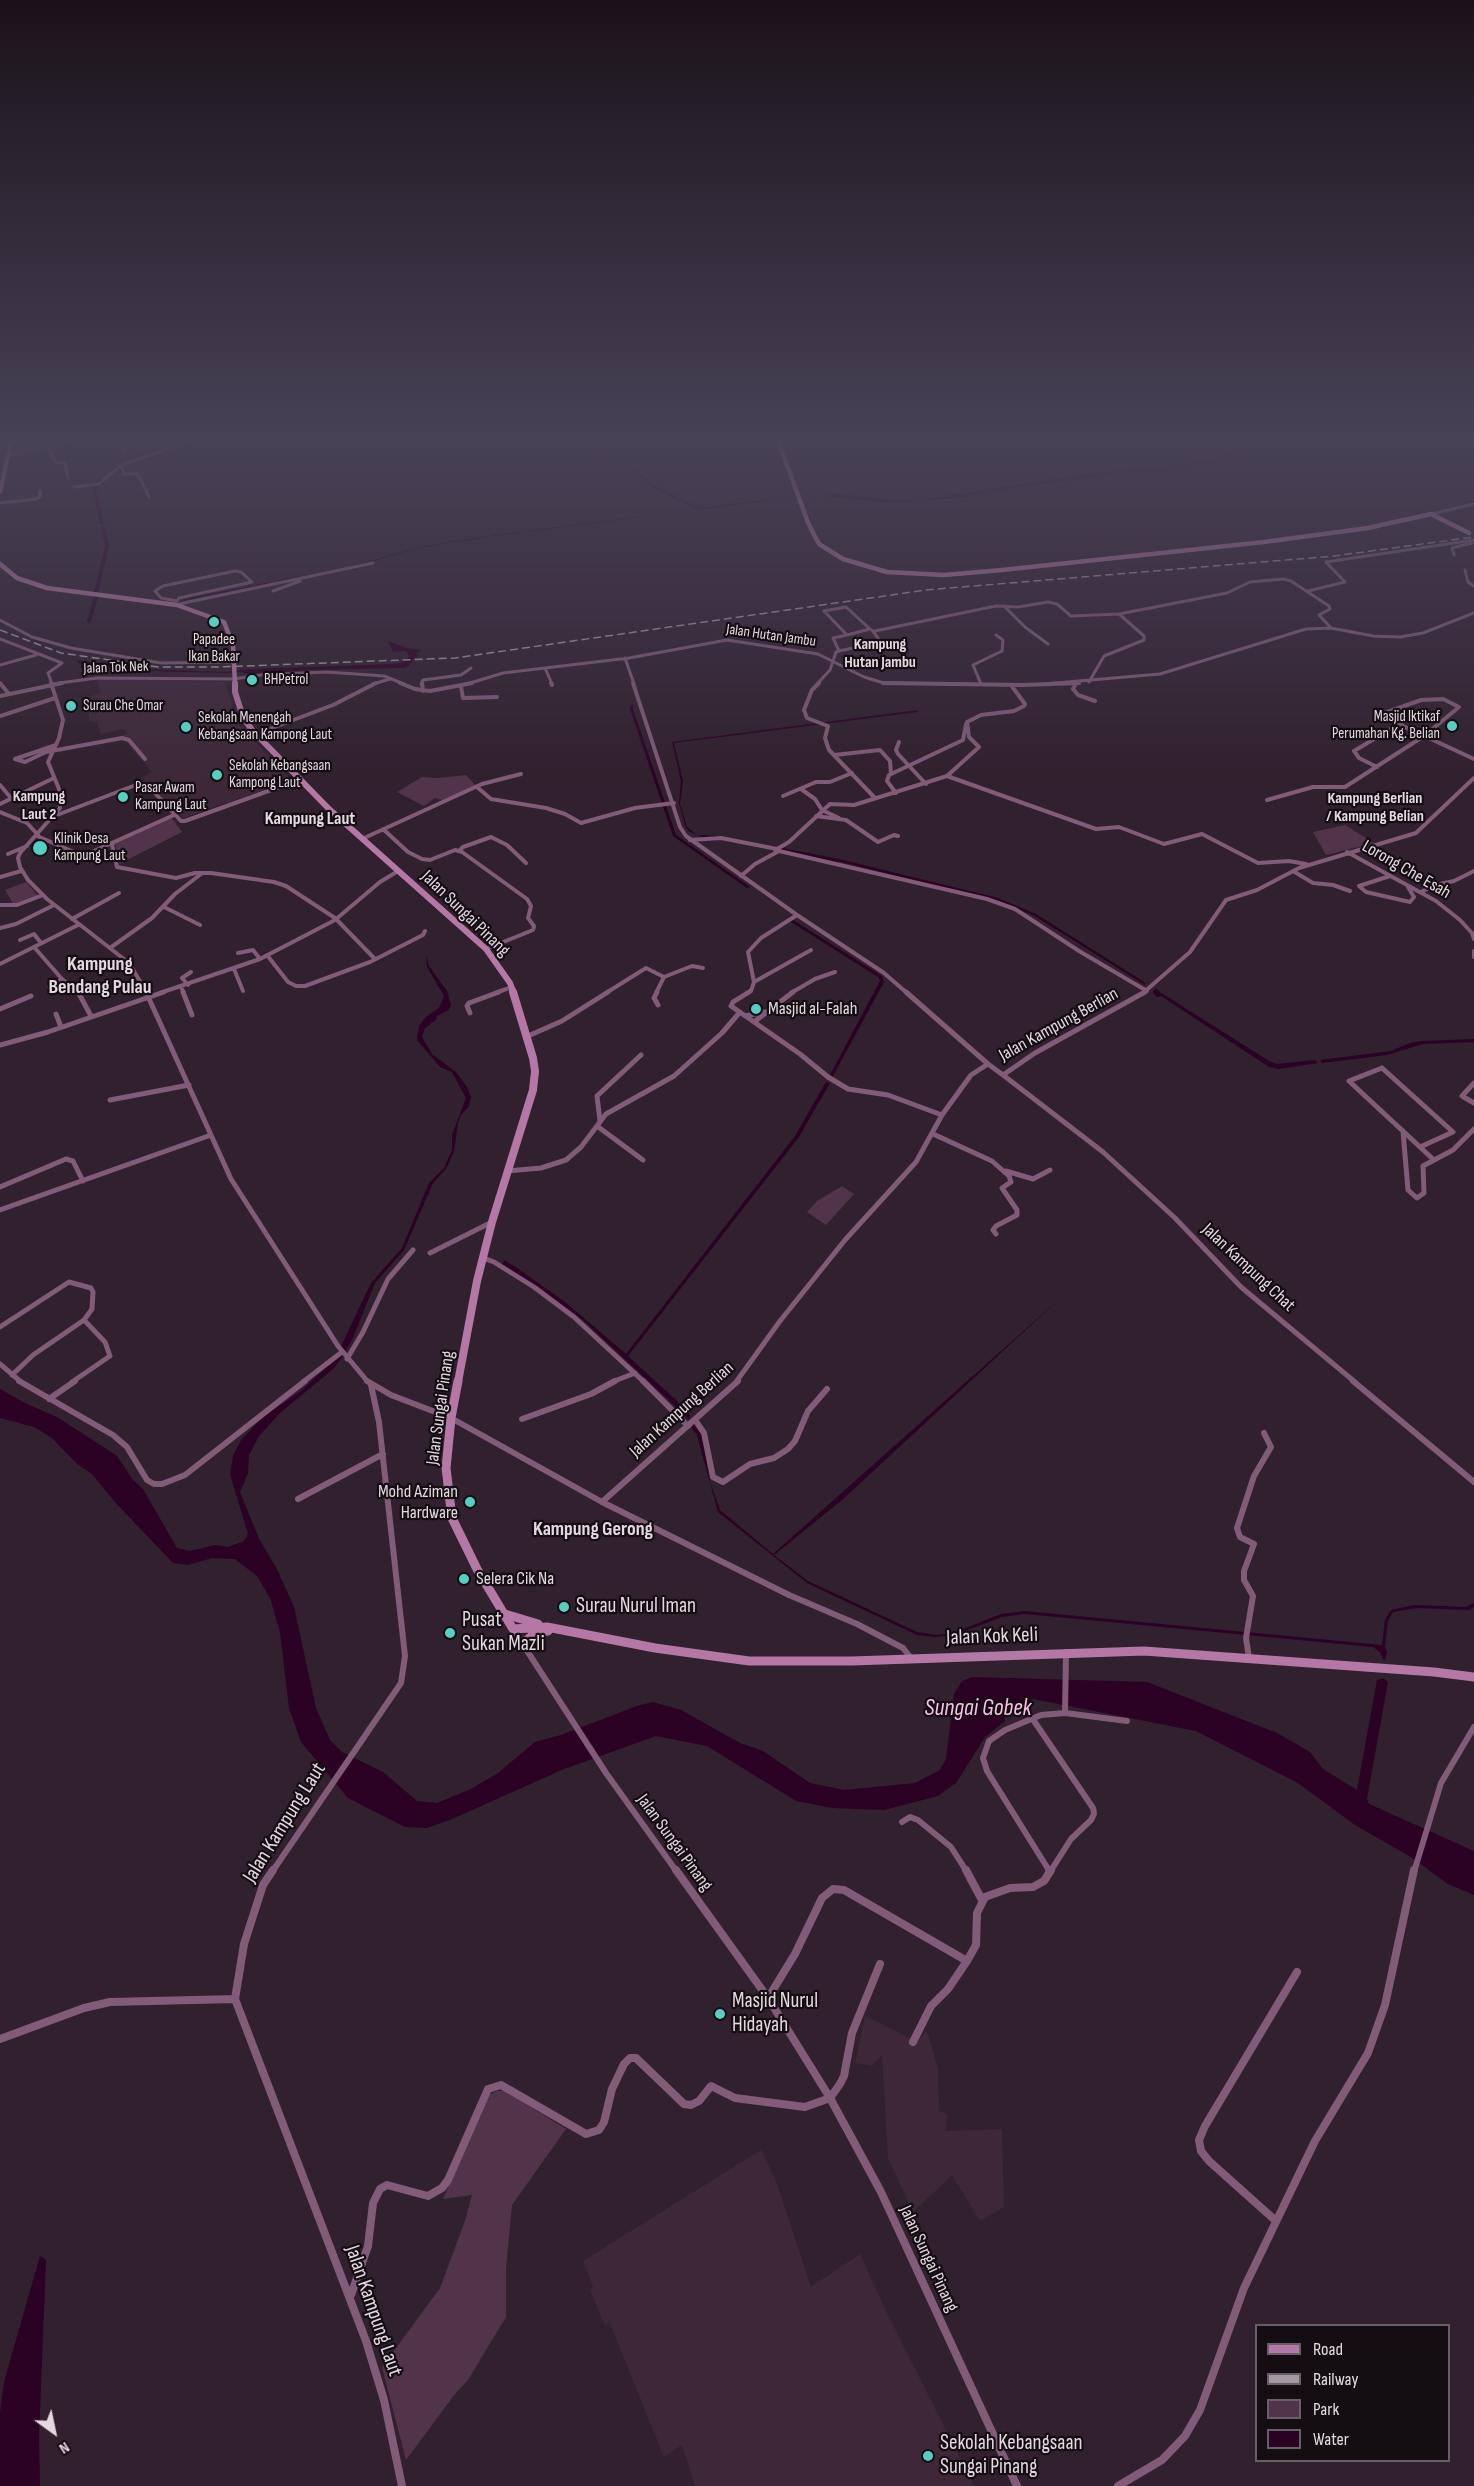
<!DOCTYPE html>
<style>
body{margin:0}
#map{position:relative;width:1474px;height:2486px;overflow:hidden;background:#31202d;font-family:"Sofia Sans Condensed",sans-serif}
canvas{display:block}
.legend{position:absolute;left:1255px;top:2324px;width:195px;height:138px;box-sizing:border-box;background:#140d12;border:2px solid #675f65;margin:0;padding:8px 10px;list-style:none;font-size:18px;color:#e4d9e1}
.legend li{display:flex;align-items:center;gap:12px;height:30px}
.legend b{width:30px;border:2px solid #675f65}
.north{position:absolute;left:24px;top:2402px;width:60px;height:60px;-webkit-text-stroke:4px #140d12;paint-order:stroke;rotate:147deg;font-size:16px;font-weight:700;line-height:24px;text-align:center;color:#e4d9e1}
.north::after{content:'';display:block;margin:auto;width:21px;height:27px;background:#e4d9e1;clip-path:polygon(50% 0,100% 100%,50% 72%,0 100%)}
</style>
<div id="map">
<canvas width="1474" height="2486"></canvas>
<ul class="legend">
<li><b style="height:8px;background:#b577a5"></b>Road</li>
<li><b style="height:8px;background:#a598a2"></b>Railway</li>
<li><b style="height:16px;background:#52344a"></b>Park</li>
<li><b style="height:16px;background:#2b0124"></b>Water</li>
</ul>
<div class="north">N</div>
</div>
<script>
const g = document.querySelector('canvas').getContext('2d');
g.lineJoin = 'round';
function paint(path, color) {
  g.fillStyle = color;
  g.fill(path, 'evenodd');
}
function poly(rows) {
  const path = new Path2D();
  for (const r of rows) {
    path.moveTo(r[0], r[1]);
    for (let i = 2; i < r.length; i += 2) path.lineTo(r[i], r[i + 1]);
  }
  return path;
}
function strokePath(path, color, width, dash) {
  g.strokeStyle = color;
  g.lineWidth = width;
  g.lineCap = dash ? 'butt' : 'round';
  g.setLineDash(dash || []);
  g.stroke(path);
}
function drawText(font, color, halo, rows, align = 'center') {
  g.font = font + ' "Sofia Sans Condensed",sans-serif';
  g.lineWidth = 4.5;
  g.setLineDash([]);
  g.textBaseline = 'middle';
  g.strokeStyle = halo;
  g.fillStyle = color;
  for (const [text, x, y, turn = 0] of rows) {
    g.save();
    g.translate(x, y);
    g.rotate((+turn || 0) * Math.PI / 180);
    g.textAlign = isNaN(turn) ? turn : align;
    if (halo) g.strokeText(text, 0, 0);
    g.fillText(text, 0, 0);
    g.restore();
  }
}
paint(poly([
 [119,679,225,682,238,724,292,780,183,818,141,778,152,772,121,736,128,733,124,729,101,734,97,722,89,721,88,697,101,693,97,680],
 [865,2016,917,2042,927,2031,938,2069,939,2111,947,2114,946,2131,1002,2129,1004,2207,980,2221,952,2175,913,2212,888,2158,882,2055,872,2066,855,2063],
 [761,2150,776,2181,811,2287,860,2254,886,2311,974,2486,695,2486,682,2445,664,2457,610,2323,605,2325,590,2290,593,2287,583,2261]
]), '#3e2838');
paint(poly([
 [466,775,476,786,442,800,435,798,424,806,397,792,422,777,438,778],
 [171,817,182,832,119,864,115,843],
 [1345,825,1374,843,1326,855,1313,832],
 [26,882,38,896,14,905,5,890],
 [842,1186,854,1194,826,1225,807,1212,817,1201],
 [497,2091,505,2091,566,2129,512,2205,506,2269,506,2317,468,2380,455,2394,406,2460,382,2367,440,2288,465,2221,472,2195,443,2199,483,2104,489,2095]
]), '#52344a');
paint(poly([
 [572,438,577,438,625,461,655,486,695,506,707,507,766,500,826,497,835,494,894,500,934,498,1092,473,1162,467,1214,458,1237,449,1213,438,1222,438,1240,448,1274,438,1302,438,1273,443,1221,462,1171,471,1113,475,1047,483,958,498,889,503,830,497,765,501,494,536,419,548,378,560,329,572,183,601,183,599,347,567,425,546,494,535,701,509,689,506,653,488,622,462],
 [388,641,406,648,422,650,416,653,419,656,413,659,409,666,404,668,308,670,250,674,241,672,225,673,146,671,116,667,103,669,100,665,94,664,80,668,81,665,76,660,142,669,227,672,247,669,393,664,401,663,409,657,408,653,404,651,393,652],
 [633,704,633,709,676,835,750,887,747,888,673,836,630,709,630,706],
 [917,710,918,712,674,743,683,781,680,804,687,827,697,835,719,836,839,859,998,898,1036,914,1144,982,1145,985,1033,915,998,901,841,862,813,858,719,837,702,837,690,832,686,828,679,803,681,781,672,742],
 [793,920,882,976,884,982,832,1078,830,1075,880,981,878,977,791,922],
 [426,954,429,966,447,991,451,1005,449,1010,437,1016,436,1020,425,1028,422,1037,432,1054,456,1072,467,1087,471,1097,469,1106,461,1115,458,1123,454,1151,446,1169,433,1183,404,1250,375,1283,352,1340,340,1360,333,1369,280,1413,259,1436,249,1455,248,1473,240,1492,259,1539,276,1567,294,1607,316,1708,330,1740,342,1752,383,1772,417,1801,437,1803,471,1789,498,1773,535,1742,561,1735,637,1706,653,1702,681,1710,740,1743,763,1751,810,1783,844,1790,915,1783,940,1770,946,1759,954,1694,962,1681,972,1677,1147,1682,1277,1733,1310,1752,1323,1769,1357,1790,1377,1680,1383,1678,1388,1682,1367,1799,1369,1804,1474,1851,1474,1895,1448,1884,1411,1857,1355,1825,1298,1783,1196,1731,1033,1699,1004,1714,1005,1721,985,1737,956,1783,938,1796,884,1810,833,1808,796,1801,707,1746,656,1736,564,1769,452,1819,427,1828,405,1827,348,1798,301,1742,289,1708,280,1632,270,1598,257,1576,235,1559,212,1558,188,1565,173,1563,114,1501,92,1474,77,1464,52,1438,34,1427,0,1418,0,1389,27,1404,57,1417,117,1456,133,1480,143,1489,177,1548,190,1551,215,1545,228,1547,244,1541,248,1534,230,1474,233,1456,241,1440,264,1416,301,1391,335,1359,371,1283,402,1248,429,1183,444,1168,452,1150,452,1135,466,1098,452,1072,440,1067,417,1040,419,1026,426,1017,439,1008,444,996,427,967],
 [1158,994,1163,994,1269,1061,1277,1064,1315,1060,1318,1063,1279,1069,1269,1067],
 [1474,1039,1474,1042,1423,1044,1387,1055,1322,1063,1320,1060,1391,1051,1410,1043,1422,1041],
 [826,1082,830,1083,799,1137,628,1356,677,1401,690,1415,689,1419,583,1320,502,1264,504,1260,517,1268,565,1302,626,1354,795,1136],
 [1056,1302,842,1500,774,1555,808,1581,917,1632,936,1635,953,1633,1001,1614,1025,1611,1382,1645,1385,1620,1391,1610,1414,1605,1466,1607,1474,1603,1474,1607,1469,1610,1417,1608,1393,1612,1388,1621,1385,1646,1387,1653,1384,1661,1380,1652,1373,1647,1025,1614,1002,1617,954,1635,936,1637,917,1635,807,1583,718,1512,696,1432,697,1429,701,1431,710,1482,720,1510,773,1554],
 [40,2256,46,2260,39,2436,40,2486,0,2486,0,2413,4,2382]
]), '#2b0124');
strokePath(poly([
 [178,443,194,438],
 [115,469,123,462,169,446],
 [100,481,95,491,102,523],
 [96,593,107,546,103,528],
 [89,621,96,597]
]), '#2b0124', 4);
strokePath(poly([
 [1156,992,1158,994]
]), '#2b0124', 6);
strokePath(poly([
 [695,1425,697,1429]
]), '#2b0124', 8);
strokePath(poly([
 [119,438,124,452],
 [166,438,176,446],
 [46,445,56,462,65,463,68,478],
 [8,456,46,445,96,438],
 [121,466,124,474,138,474,149,497],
 [74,487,99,484,121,465,200,438],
 [0,503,37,499,40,497,40,491],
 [1431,514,1474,504],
 [1454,555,1452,548,1472,543],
 [1465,570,1468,582,1474,586],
 [235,571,241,572,252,582,179,598,177,601,161,598,155,591,163,586,235,571],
 [273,591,300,581],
 [1308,591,1345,582,1326,562,1474,540],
 [179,604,373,563],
 [1004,606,1025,627,1048,644],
 [846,607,870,629,847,635,824,611,846,607],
 [0,620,32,637,71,648,161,663,234,662],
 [875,631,996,606,1018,607,1048,602,1057,604,1071,616,1119,614,1227,593,1250,582,1283,579,1291,581,1329,606,1330,609,1319,615,1331,628],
 [0,639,62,663,48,673,52,684],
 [839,651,881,642,872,630],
 [625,658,634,684],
 [0,665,36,655],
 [545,668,552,684],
 [1089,682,1104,656,1144,640,1144,636,1119,614],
 [52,684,97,678,234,679,261,675,327,672,384,676,404,684],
 [373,684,390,679],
 [421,684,423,680,461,675,471,668],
 [467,684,503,673,629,658,727,640,818,654,864,677,884,683,968,684],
 [817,684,830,670,836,652,839,651,833,638,847,635],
 [981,684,973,665,1002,651,1003,640,996,635],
 [1044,684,1160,674,1306,629,1331,628,1373,636,1400,637,1423,633,1474,613]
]), '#815b77', 3);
strokePath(poly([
 [0,683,9,694],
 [51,683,63,720,59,738,48,762,59,789,60,808,20,853,18,858,20,867,28,880,47,899,129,963,147,993],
 [400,683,415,689,430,691,472,683],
 [422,683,423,691],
 [551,683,552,685],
 [633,683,680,827,686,836,797,915,884,973,907,993],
 [819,683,812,690,804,710,807,718,828,726,825,738,829,750,874,797],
 [883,683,1023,685,1079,683],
 [1076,683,1073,689,1078,695,1095,701],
 [461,686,463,698,497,697],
 [0,696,62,683],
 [1379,715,1474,759],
 [0,716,55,698],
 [256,734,333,705,376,683],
 [899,742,896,750,898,754,926,784],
 [56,745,15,759,25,762,46,752,122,738,129,740,145,759],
 [834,755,880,750,890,761,891,774],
 [1377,767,1359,758,1354,751,1409,718,1420,715],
 [947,776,1096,829,1119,827,1164,844,1202,834,1258,863,1289,861,1306,864],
 [0,785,11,798],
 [477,787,491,799,546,808,565,814,581,823,635,808,674,803],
 [801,789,815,799,822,810,839,818],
 [896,793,887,781,889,775,963,740,966,724],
 [783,796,816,782,830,782,852,773],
 [1267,800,1313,787,1345,787,1424,736,1459,707,1443,699,1421,700,1379,715],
 [0,804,54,778],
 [0,812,27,823,38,835],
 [57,815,141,783,153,791,181,821,185,821,299,780],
 [174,815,114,842,112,845,117,867,176,878,195,873,211,873,274,882,286,886,335,918,374,958],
 [816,816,846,820,878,842,894,835,898,836],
 [383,829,408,852,422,859,430,860,455,850,462,852,527,899,531,906,528,918,534,926,533,930,486,949],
 [37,836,83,856,114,842],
 [362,839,482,784,521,774],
 [690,840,721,838,777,849,789,842,830,804,854,805,947,776,979,747,969,737,967,722,981,715,1014,711,1024,706,1025,704,1011,685],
 [775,850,987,899,1015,909,1079,951,1147,991],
 [459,851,463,847,491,837,507,845,526,863],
 [1347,852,1436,901,1460,920,1472,933,1474,939],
 [8,854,27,846],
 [1293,871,1313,883,1333,885,1350,891],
 [741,876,755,864,779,851],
 [1390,876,1359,886,1366,892,1410,902,1414,897,1408,887],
 [0,877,21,871],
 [1421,892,1435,885,1454,881,1474,871],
 [0,905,17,905,43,895],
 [164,907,200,925],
 [72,919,119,893],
 [0,928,16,924,54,905],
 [20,940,34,934,41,943],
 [34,947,62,979,79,993],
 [110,948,152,918,175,894,201,874],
 [1474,951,1474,957],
 [238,953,253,950,260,959],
 [267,955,288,982,296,986,305,986,370,962,423,935,425,931],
 [0,964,78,925],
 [234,969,243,991],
 [754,982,748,952,761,938,797,915],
 [188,985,182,978,191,972],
 [49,987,62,979],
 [181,987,184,993],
 [160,993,260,959,335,920,380,882,398,871],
 [495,993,512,987],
 [606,993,646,968,664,977,692,966,703,968],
 [656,993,664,977],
 [747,993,751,991,754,982,811,950],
 [791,993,815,979,835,972],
 [1143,993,1190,952,1226,900,1257,890,1299,868,1416,833,1474,778]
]), '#815b77', 4);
strokePath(poly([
 [78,992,91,1016],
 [146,992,231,1179,338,1346,368,1382],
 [183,992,192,1015],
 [657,992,654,998,658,1005],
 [749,992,733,1002,731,1006,800,1054,828,1077,848,1089,888,1095,942,1115],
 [906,992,988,1064],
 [0,1009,31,996],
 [470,1013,467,1006,469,1003,499,992],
 [56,1014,61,1027],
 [745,1016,765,1012],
 [754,1022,793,992],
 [528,1036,562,1021,608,992],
 [0,1045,48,1032,164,992],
 [1382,1068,1453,1132,1420,1147,1349,1081,1382,1068],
 [1003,1075,1103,1152,1175,1218,1241,1287,1355,1382],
 [1474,1083,1462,1096,1474,1103],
 [110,1100,189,1085],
 [600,1121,597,1096,641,1055],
 [597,1126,643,1160],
 [1403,1131,1408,1190,1417,1198,1424,1193,1423,1166,1453,1150,1474,1129],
 [933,1134,992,1161,1009,1176,1011,1182,1002,1188,1017,1210,1017,1215,996,1226,993,1230,996,1234],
 [1420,1147,1434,1160],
 [507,1171,541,1168,566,1160,581,1147,606,1114,674,1076,722,1033,740,1012],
 [1006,1171,1033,1179,1050,1170],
 [0,1187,66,1159,73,1161,83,1181],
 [0,1210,211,1135],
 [430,1253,492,1222],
 [483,1258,494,1262,534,1287,574,1317,644,1382],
 [0,1327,69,1282,91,1288,93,1292,92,1309,84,1320,33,1355,12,1375],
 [347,1359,363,1332,388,1279,413,1250],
 [0,1364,21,1382],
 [72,1382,110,1356,105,1342,84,1320],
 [303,1382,342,1352],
 [612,1382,635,1373],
 [736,1382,780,1321,845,1240,916,1162,942,1115,971,1075,988,1064,1003,1075,1035,1053,1145,992]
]), '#815b77', 5);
strokePath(poly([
 [19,1381,113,1435,127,1447,147,1480,154,1484,162,1484,185,1475,305,1381],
 [367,1381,391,1395,451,1418,602,1502,789,1595,857,1624,903,1648,911,1658],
 [643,1381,688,1426],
 [1353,1381,1474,1482],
 [49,1399,75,1381],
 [522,1419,591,1394,615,1381],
 [695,1420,704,1433,713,1477,723,1482,750,1464,774,1458,788,1449,795,1441,808,1411,827,1389],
 [298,1499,383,1454],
 [602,1502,738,1381],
 [513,1629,606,1773,677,1872],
 [1249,1658,1246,1638,1253,1596,1244,1580,1244,1571,1254,1544,1240,1537,1237,1528,1254,1476,1271,1447,1264,1433],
 [1065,1713,1127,1721],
 [1032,1718,1093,1808,1094,1814,1091,1820,1071,1839,1050,1872],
 [902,1822,910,1817,918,1820,951,1847,967,1872],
 [272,1872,401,1683,405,1656,379,1422,371,1385],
 [1050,1872,987,1771,983,1758,989,1741,1005,1730,1041,1715,1065,1713,1066,1652],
 [1414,1872,1441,1783,1474,1727]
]), '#815b77', 6);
strokePath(poly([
 [273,1870,263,1885,244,1944,235,1999,366,2341,384,2400,402,2486],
 [676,1870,768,1998,830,2098,881,2192,1017,2486],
 [966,1870,982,1900],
 [1049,1870,1050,1872],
 [768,1998,795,1954,822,1898,833,1889,844,1890,967,1961,976,1945,977,1913,985,1897,1010,1888,1033,1887,1044,1881,1051,1870],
 [0,2039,84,2008,110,2002,235,1999],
 [913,2042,931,2006,948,1989,967,1961],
 [1276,2221,1209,2161,1201,2151,1199,2140,1205,2126,1297,1972],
 [351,2295,368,2246,373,2203,380,2189,387,2185,428,2196,442,2188,448,2180,488,2089,501,2085,586,2134,599,2130,604,2122,612,2089,624,2064,630,2058,636,2058,684,2104,691,2105,699,2101,711,2086,735,2098,805,2107,830,2098,840,2084,844,2076,852,2033,880,1964],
 [1118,2486,1162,2460,1185,2436,1200,2410,1244,2288,1315,2141,1368,2053,1385,2005,1414,1870]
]), '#815b77', 8);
strokePath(poly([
 [777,438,809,525,819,544,843,559,887,572,944,575,1002,570,1264,542,1368,528,1431,514,1469,533],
 [0,492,12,438],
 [0,564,17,578,47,588,177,605,224,622,233,645,235,684]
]), '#b577a5', 4.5);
strokePath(poly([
 [235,683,235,692,243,717,252,730,329,809,486,949,510,983,514,993]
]), '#b577a5', 6);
strokePath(poly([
 [458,1382,477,1281,492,1222,533,1090,535,1071,533,1058,513,992]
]), '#b577a5', 8);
strokePath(poly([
 [458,1381,451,1418,446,1468,452,1518,477,1569,513,1629,547,1627,655,1648,749,1661,852,1661,1144,1651,1434,1672,1474,1677],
 [505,1614,538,1624],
 [522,1644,533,1635,548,1631]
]), '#b577a5', 9);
strokePath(poly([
 [0,630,61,653,158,667,219,667,455,658,926,590,1334,556,1474,537]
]), '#a598a2', 1.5, [8, 4]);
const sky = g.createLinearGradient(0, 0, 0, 786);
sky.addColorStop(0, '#1b1219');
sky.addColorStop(0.56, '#484257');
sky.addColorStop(1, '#48425700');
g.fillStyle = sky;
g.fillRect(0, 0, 1474, 786);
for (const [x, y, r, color] of [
 [214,622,6,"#57cec2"],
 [252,680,6,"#57cec2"],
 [71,706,6,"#57cec2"],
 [1452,726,6,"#57cec2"],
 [186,727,6,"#57cec2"],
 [217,775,6,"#57cec2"],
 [123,797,6,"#57cec2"],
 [40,848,8,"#57cec2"],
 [756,1009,6,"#57cec2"],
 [470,1502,6,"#57cec2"],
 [464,1579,6,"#57cec2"],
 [564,1607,6,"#57cec2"],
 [450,1633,6,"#57cec2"],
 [720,2014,6,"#57cec2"],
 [928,2456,6,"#57cec2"]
]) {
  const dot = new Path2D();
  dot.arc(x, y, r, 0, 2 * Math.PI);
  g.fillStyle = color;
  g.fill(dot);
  strokePath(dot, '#140d12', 2);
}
drawText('15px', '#e4d9e1', '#140d12', [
 ["Jalan Hutan Jambu",771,636,8],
 ["Jalan Tok Nek",116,668,-2]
]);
drawText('15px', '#e4d9e1', '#140d12', [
 ["Papadee",214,640,"center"],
 ["Ikan Bakar",214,657,"center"],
 ["BHPetrol",264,680],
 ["Surau Che Omar",83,706],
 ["Masjid Iktikaf",1440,717,"right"],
 ["Perumahan Kg. Belian",1440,734,"right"],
 ["Sekolah Menengah",198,718],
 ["Kebangsaan Kampong Laut",198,735],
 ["Sekolah Kebangsaan",229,766],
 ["Kampong Laut",229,783],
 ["Pasar Awam",135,788],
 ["Kampung Laut",135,805],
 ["Klinik Desa",54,839],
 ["Kampung Laut",54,856]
], 'left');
drawText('bold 16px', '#e4d9e1', '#140d12', [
 ["Kampung",880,645],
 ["Hutan Jambu",880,663],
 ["Kampung",39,797],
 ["Laut 2",39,815],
 ["Kampung Berlian",1375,799],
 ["/ Kampung Belian",1375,817]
]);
drawText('bold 18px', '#e4d9e1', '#140d12', [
 ["Kampung Laut",310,819]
]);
drawText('18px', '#e4d9e1', '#140d12', [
 ["Lorong Che Esah",1406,870,30],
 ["Jalan Sungai Pinang",465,914,44],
 ["Jalan Kampung Berlian",1059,1025,-29],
 ["Jalan Kampung Chat",1248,1268,43],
 ["Jalan Sungai Pinang",441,1408,-82],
 ["Jalan Kampung Berlian",682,1410,-42],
 ["Jalan Sungai Pinang",674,1843,54],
 ["Jalan Sungai Pinang",928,2259,65]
]);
drawText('18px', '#e4d9e1', '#140d12', [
 ["Masjid al-Falah",768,1009],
 ["Mohd Aziman",458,1492,"right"],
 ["Hardware",458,1513,"right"],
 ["Selera Cik Na",476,1579]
], 'left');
drawText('bold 20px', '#e4d9e1', '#140d12', [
 ["Kampung",100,965],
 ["Bendang Pulau",100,988],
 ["Kampung Gerong",593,1530]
]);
drawText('21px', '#e4d9e1', '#140d12', [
 ["Surau Nurul Iman",576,1607],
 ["Pusat",462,1621],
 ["Sukan Mazli",462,1645],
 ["Masjid Nurul",732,2002],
 ["Hidayah",732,2026],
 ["Sekolah Kebangsaan",940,2444],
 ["Sungai Pinang",940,2468]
], 'left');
drawText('21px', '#e4d9e1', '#140d12', [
 ["Jalan Kok Keli",992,1637,-2],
 ["Jalan Kampung Laut",285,1823,-58],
 ["Jalan Kampung Laut",373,2311,71]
]);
drawText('italic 24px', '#fdbfec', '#140d12', [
 ["Sungai Gobek",978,1709]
]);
</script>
